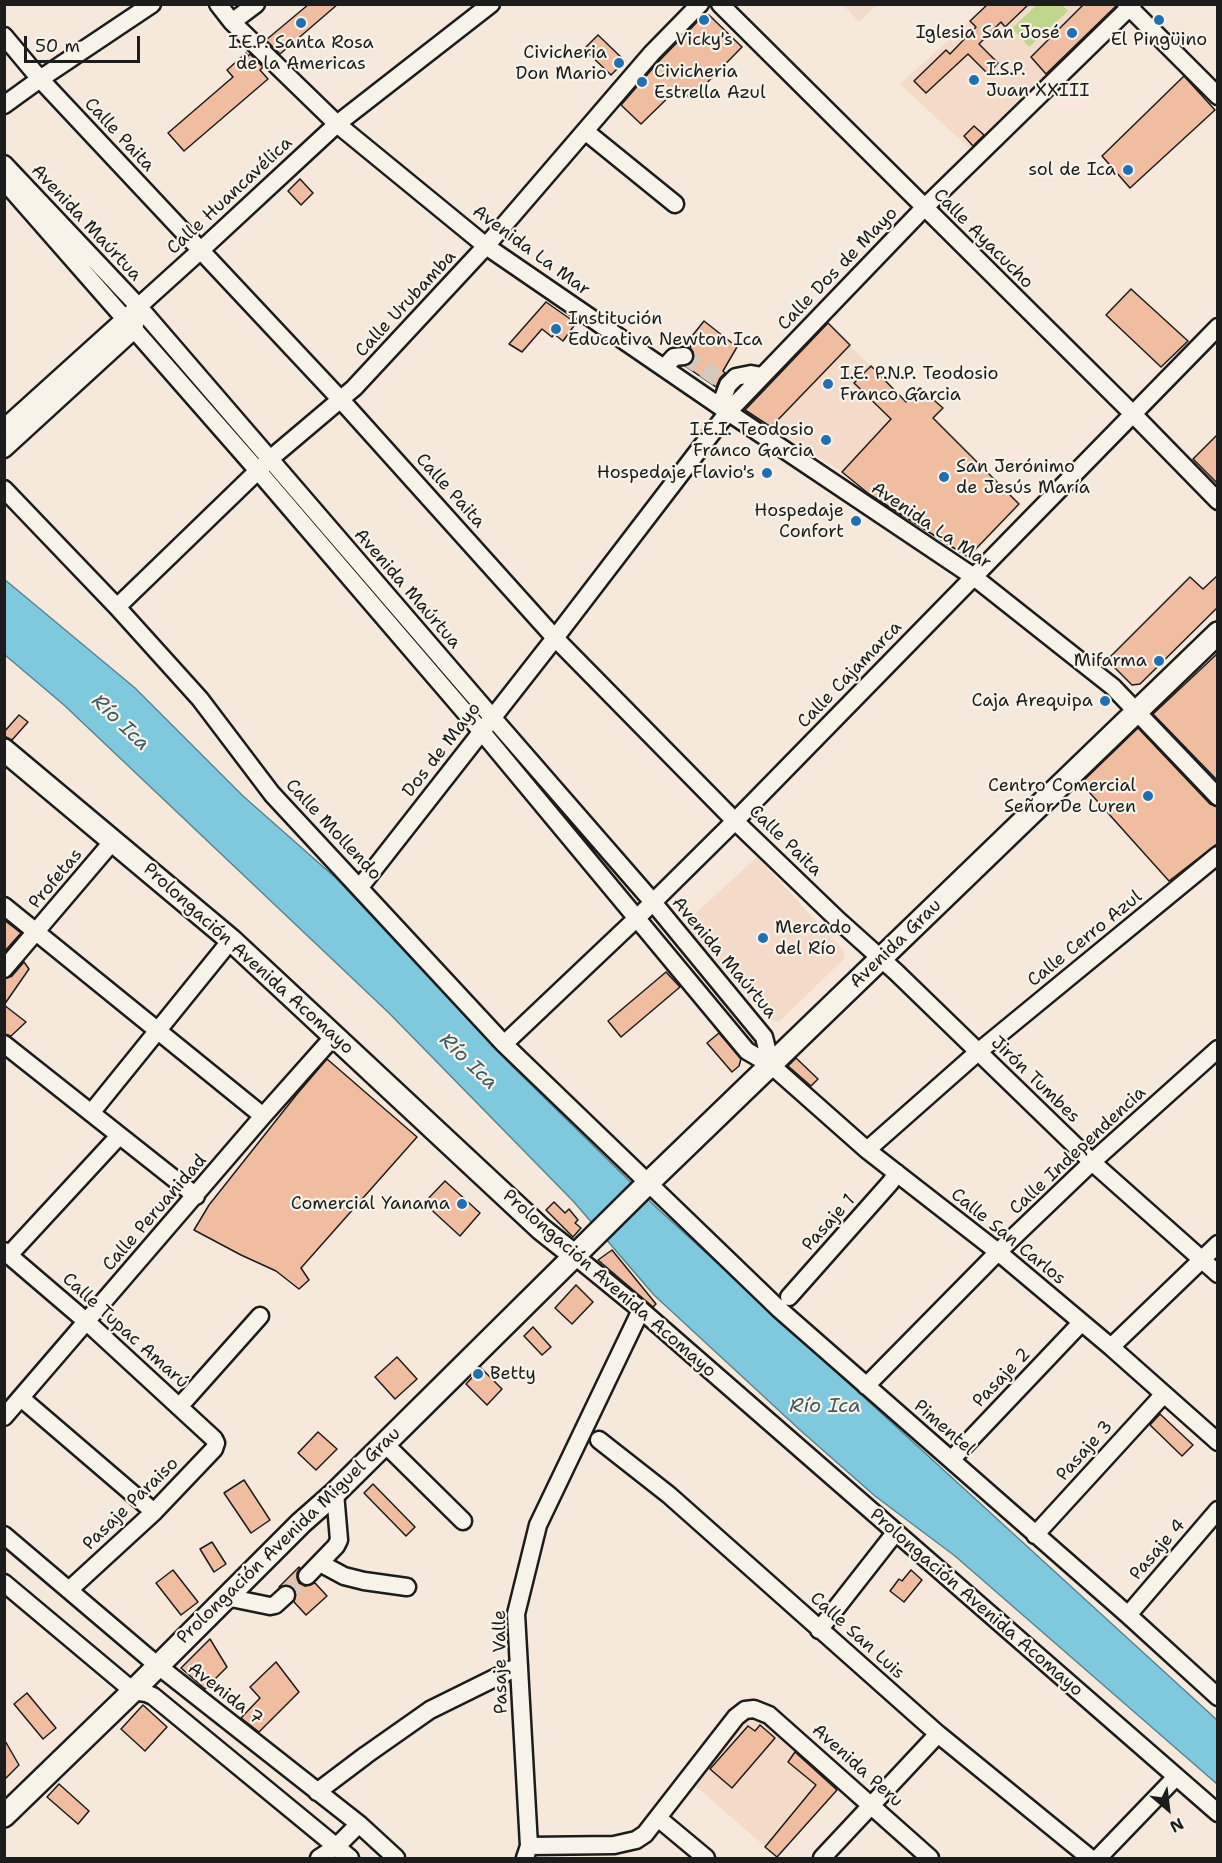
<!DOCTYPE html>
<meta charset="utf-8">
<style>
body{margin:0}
#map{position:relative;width:1222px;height:1863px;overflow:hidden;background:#f6e8da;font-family:"Shantell Sans",sans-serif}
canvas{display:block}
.frame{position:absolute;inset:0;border:6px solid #1c1c1c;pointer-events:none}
.north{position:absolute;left:1138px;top:1779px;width:60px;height:60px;-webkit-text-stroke:4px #f7f3e8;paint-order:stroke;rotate:152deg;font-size:16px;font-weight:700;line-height:24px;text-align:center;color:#1c1c1c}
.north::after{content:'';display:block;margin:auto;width:21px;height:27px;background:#1c1c1c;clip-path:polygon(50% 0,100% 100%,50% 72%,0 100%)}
.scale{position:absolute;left:24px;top:36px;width:116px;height:27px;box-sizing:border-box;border:3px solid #1c1c1c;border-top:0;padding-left:8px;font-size:18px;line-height:21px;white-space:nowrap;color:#1c1c1c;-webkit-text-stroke:4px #f7f3e8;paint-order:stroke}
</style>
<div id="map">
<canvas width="1222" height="1863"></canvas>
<div class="frame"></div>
<div class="north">N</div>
<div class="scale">50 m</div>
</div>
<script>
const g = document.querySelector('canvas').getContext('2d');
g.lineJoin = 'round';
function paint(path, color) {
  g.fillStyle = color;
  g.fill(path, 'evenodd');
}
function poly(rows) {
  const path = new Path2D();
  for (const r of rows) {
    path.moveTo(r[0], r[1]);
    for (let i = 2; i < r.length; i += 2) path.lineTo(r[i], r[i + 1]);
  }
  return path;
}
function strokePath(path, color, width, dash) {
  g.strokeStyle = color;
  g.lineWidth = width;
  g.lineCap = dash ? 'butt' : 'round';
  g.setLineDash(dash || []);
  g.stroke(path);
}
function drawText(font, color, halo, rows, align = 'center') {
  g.font = font + ' "Shantell Sans",sans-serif';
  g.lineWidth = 4.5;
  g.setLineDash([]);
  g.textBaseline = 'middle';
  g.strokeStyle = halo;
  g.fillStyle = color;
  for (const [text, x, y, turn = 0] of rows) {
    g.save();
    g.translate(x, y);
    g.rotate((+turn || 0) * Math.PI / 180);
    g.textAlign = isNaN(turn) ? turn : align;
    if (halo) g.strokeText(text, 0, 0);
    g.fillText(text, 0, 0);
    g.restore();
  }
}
paint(poly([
 [843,5,877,5,859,22],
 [988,5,1085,5,1031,57,1047,76,972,151,900,84],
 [827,322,906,402,842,472,744,410],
 [757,857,843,950,845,958,779,1022,770,1020,683,925],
 [753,1712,839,1788,777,1857,691,1782]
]), '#f4dbc9');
paint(poly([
 [1037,5,1062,5,1068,11,1029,47,1012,28]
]), '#c0d68c');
const water = poly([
 [4,579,135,688,243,796,337,879,511,1065,657,1208,1217,1720,1217,1784,955,1556,875,1496,800,1430,654,1295,574,1202,389,1013,64,705,5,655,4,579]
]);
paint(water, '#7ec9de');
strokePath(water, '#578490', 1.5);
const building = poly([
 [309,4,338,4,280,54,266,40,309,4],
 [988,4,1029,4,1005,27,1001,22,979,44,998,63,988,74,968,54,926,93,914,81,946,50,950,54,976,27,970,21,988,4],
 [1084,4,1116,4,1116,6,1046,74,1031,57,1084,4],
 [704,15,709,15,742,47,691,99,679,87,641,124,621,105,660,60,704,15],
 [598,35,625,61,611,75,584,49,598,35],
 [246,53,248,56,250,54,263,67,260,70,268,79,184,151,168,133,233,77,227,70,246,53],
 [1184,76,1215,110,1130,188,1102,156,1184,76],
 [974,126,984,135,973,146,964,136,974,126],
 [300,179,313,193,301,205,288,191,300,179],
 [1131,289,1188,341,1161,367,1106,315,1131,289],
 [546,302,576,323,563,341,554,334,552,337,542,329,522,352,509,344,546,302],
 [704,321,737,347,723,371,725,373,720,378,716,387,685,366,691,364,694,360,694,354,690,347,696,338,692,336,704,321],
 [828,323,850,345,771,427,745,410,828,323],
 [871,366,906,402,920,388,943,408,933,418,1019,504,968,557,869,494,842,472,891,419,854,383,871,366],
 [1218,434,1218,484,1193,459,1218,434],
 [1218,575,1218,607,1140,684,1132,685,1107,660,1190,577,1203,589,1218,575],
 [1218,653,1218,781,1153,714,1218,653],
 [19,715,28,722,12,740,4,736,4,732,19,715],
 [1138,728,1210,804,1218,807,1218,843,1169,881,1081,783,1138,728],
 [4,920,21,933,4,952,4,920],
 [24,962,29,969,4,1005,4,979,12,976,24,962],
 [666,972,680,987,621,1037,608,1021,666,972],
 [4,1005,26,1022,11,1036,4,1034,4,1005],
 [719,1033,741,1059,739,1066,732,1072,707,1043,719,1033],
 [796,1058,818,1079,811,1086,788,1066,796,1058],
 [327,1059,417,1137,301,1268,309,1280,299,1289,276,1271,241,1255,194,1230,209,1205,297,1094,327,1059],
 [445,1181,480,1213,460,1236,424,1203,445,1181],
 [554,1202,565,1213,569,1209,578,1220,575,1223,581,1228,573,1237,546,1210,554,1202],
 [612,1250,656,1304,653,1307,598,1260,612,1250],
 [576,1285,593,1302,572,1324,555,1308,576,1285],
 [533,1327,551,1347,542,1355,524,1336,533,1327],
 [397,1357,417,1379,395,1399,375,1377,397,1357],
 [481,1368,502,1389,487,1405,466,1384,481,1368],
 [1160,1414,1193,1445,1182,1456,1150,1425,1160,1414],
 [318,1432,337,1449,316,1470,298,1453,318,1432],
 [244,1480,270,1520,251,1533,224,1493,244,1480],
 [373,1484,415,1527,406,1536,364,1493,373,1484],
 [212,1542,226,1564,214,1572,200,1549,212,1542],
 [299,1567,300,1568,297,1573,297,1578,299,1583,305,1586,315,1583,327,1596,306,1615,294,1602,296,1593,293,1588,289,1585,279,1587,299,1567],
 [173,1570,198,1602,181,1615,156,1583,173,1570],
 [911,1570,922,1580,904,1602,890,1591,899,1579,902,1581,911,1570],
 [210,1639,227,1667,205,1689,181,1668,210,1639],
 [276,1662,299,1692,259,1732,241,1718,260,1698,250,1687,276,1662],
 [27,1693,56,1728,43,1739,14,1704,27,1693],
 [143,1705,167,1727,145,1751,121,1729,143,1705],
 [760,1725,775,1738,732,1788,710,1769,748,1726,755,1731,760,1725],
 [4,1739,19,1765,4,1780,4,1739],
 [795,1752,837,1790,777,1857,765,1847,816,1785,788,1762,795,1752],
 [59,1784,89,1811,78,1824,47,1797,59,1784]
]);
paint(building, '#f0bda1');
strokePath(building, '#1c1c1c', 1.5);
strokePath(poly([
 [684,356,724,383],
 [286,1595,307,1576]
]), '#d5c9be', 16, [16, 8]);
const minor = poly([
 [218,4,232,22,337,124,486,246,728,412,974,577,1113,687,1218,797],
 [720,4,1132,413,1218,501],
 [1126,4,1218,96],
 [232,22,256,4],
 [4,36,40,79,341,400,555,638,735,821,838,920,896,972,1092,1162,1218,1274],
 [4,105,40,79,152,4],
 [585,131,675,204],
 [4,164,139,307,492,717,652,901,764,1037,771,1065],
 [4,181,259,472,482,732,747,1051,771,1065,867,1150,998,1252,1111,1347,1218,1442],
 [664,368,674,357,684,356],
 [720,406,728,385,736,377,751,374,762,376],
 [4,428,201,250,337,124,491,4],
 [4,449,134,330,136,320],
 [4,489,117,607,200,699,272,794,504,1044,779,1309,1128,1615,1218,1697],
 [117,607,270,459,354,388,486,246,652,53,700,4],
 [360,887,555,638,728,412,924,208,1133,4],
 [4,906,263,1116],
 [4,969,113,841],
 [4,1044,196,1196],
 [504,1044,637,918,735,821,1218,327],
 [91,1113,231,940],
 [867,1150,978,1052,1218,855],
 [4,1251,87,1322,214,1439,216,1443,214,1449,154,1512,69,1590],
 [9,1255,119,1136],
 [575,1256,641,1310,1218,1813],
 [789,1297,890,1183,897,1173],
 [1111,1347,1218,1244],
 [866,1386,998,1252,1092,1162,1218,1049],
 [21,1398,154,1512],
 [179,1407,260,1316],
 [4,1417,263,1116,335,1035],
 [599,1440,669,1495,938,1734,1090,1858],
 [384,1443,463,1521],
 [951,1460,1081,1323],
 [4,1535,157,1665,359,1824,396,1858],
 [1035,1535,1164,1394],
 [320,1563,344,1576,364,1581,407,1587],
 [307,1576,336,1546,339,1540,335,1493],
 [4,1583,133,1691,146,1693,153,1696,350,1858],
 [226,1597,270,1606,275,1605,286,1595],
 [1128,1615,1218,1510],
 [819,1630,895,1533],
 [317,1792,366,1755,430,1710,519,1666],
 [658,1818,706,1858],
 [529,1846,614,1845,636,1840,645,1834,736,1717,745,1710,754,1709,769,1715,930,1858],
 [319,1858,336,1847,359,1824],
 [525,1858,529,1846,516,1614,538,1525,641,1310],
 [822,1858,938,1734],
 [1098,1858,1176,1777]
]);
const major = poly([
 [4,750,231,940,541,1229,575,1256],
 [4,1816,133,1691,301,1523,335,1493,642,1189,1218,633]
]);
strokePath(minor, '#1c1c1c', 21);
strokePath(major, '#1c1c1c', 26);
strokePath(minor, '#f7f3e8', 16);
strokePath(major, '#f7f3e8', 21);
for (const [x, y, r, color] of [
 [704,20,6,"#1f6fb2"],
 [1159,20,6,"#1f6fb2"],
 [301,23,6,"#1f6fb2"],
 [1072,33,6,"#1f6fb2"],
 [619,63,6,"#1f6fb2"],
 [974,80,6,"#1f6fb2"],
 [642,82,6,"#1f6fb2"],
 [1128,170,6,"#1f6fb2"],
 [556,329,6,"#1f6fb2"],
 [828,384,6,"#1f6fb2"],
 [826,440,6,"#1f6fb2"],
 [767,473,6,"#1f6fb2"],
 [944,477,6,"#1f6fb2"],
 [856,521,6,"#1f6fb2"],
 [1159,661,6,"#1f6fb2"],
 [1105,701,6,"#1f6fb2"],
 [1148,796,6,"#1f6fb2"],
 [763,938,6,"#1f6fb2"],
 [462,1204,6,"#1f6fb2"],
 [478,1374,6,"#1f6fb2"]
]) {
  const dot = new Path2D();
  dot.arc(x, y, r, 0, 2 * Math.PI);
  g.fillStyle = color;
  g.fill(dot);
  strokePath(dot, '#f7f3e8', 2);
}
drawText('18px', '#1c1c1c', '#f7f3e8', [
 ["Iglesia San José",1060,33],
 ["Vicky's",704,40,"center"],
 ["El Pingüino",1159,40,"center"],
 ["I.E.P. Santa Rosa",301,43,"center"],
 ["de la Americas",301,64,"center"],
 ["Civicheria",607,53],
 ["Don Mario",607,74],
 ["I.S.P.",986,70,"left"],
 ["Juan XXIII",986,91,"left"],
 ["Civicheria",654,72,"left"],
 ["Estrella Azul",654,93,"left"],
 ["sol de Ica",1116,170],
 ["Institución",568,319,"left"],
 ["Educativa Newton Ica",568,340,"left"],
 ["I.E. P.N.P. Teodosio",840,374,"left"],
 ["Franco Garcia",840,395,"left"],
 ["I.E.I. Teodosio",814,430],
 ["Franco Garcia",814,451],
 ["San Jerónimo",956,467,"left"],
 ["de Jesús María",956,488,"left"],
 ["Hospedaje Flavio's",755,473],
 ["Hospedaje",844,511],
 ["Confort",844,532],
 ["Mifarma",1147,661],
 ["Caja Arequipa",1093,701],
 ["Centro Comercial",1136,786],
 ["Señor De Luren",1136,807],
 ["Mercado",775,928,"left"],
 ["del Río",775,949,"left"],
 ["Comercial Yanama",450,1204],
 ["Betty",490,1374,"left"]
], 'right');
drawText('18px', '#1c1c1c', '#f7f3e8', [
 ["Calle Paita",119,135,47],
 ["Calle Huancavélica",230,196,-43],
 ["Avenida Maúrtua",86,223,47],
 ["Calle Ayacucho",983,239,45],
 ["Avenida La Mar",531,251,36],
 ["Calle Dos de Mayo",838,269,-46],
 ["Calle Urubamba",406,304,-47],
 ["Calle Paita",450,491,48],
 ["Avenida La Mar",931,526,34],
 ["Avenida Maúrtua",407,589,49],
 ["Calle Cajamarca",850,675,-46],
 ["Dos de Mayo",442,750,-52],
 ["Calle Mollendo",333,830,47],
 ["Calle Paita",785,841,44],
 ["Profetas",56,879,-50],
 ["Calle Cerro Azul",1085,939,-39],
 ["Avenida Grau",896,944,-44],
 ["Avenida Maúrtua",724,958,50],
 ["Prolongación Avenida Acomayo",248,959,42],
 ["Jirón Tumbes",1035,1080,44],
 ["Calle Independencia",1078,1151,-43],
 ["Calle Peruanidad",155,1213,-49],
 ["Pasaje 1",829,1223,-48],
 ["Calle San Carlos",1008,1237,39],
 ["Prolongación Avenida Acomayo",609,1284,41],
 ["Calle Tupac Amarú",125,1331,42],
 ["Pasaje 2",1002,1378,-46],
 ["Pimentel",944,1428,41],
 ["Pasaje 3",1085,1451,-48],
 ["Pasaje Paraiso",131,1504,-44],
 ["Prolongación Avenida Miguel Grau",289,1536,-44],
 ["Pasaje 4",1158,1550,-49],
 ["Prolongación Avenida Acomayo",976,1603,41],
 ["Calle San Luis",857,1636,42],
 ["Pasaje Valle",501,1662,-91],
 ["Avenida 7",225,1694,38],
 ["Avenida Peru",857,1766,42]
]);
drawText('italic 20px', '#3e5960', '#f7f3e8', [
 ["Río Ica",120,723,44],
 ["Río Ica",468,1062,44],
 ["Río Ica",825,1407]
]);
</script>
